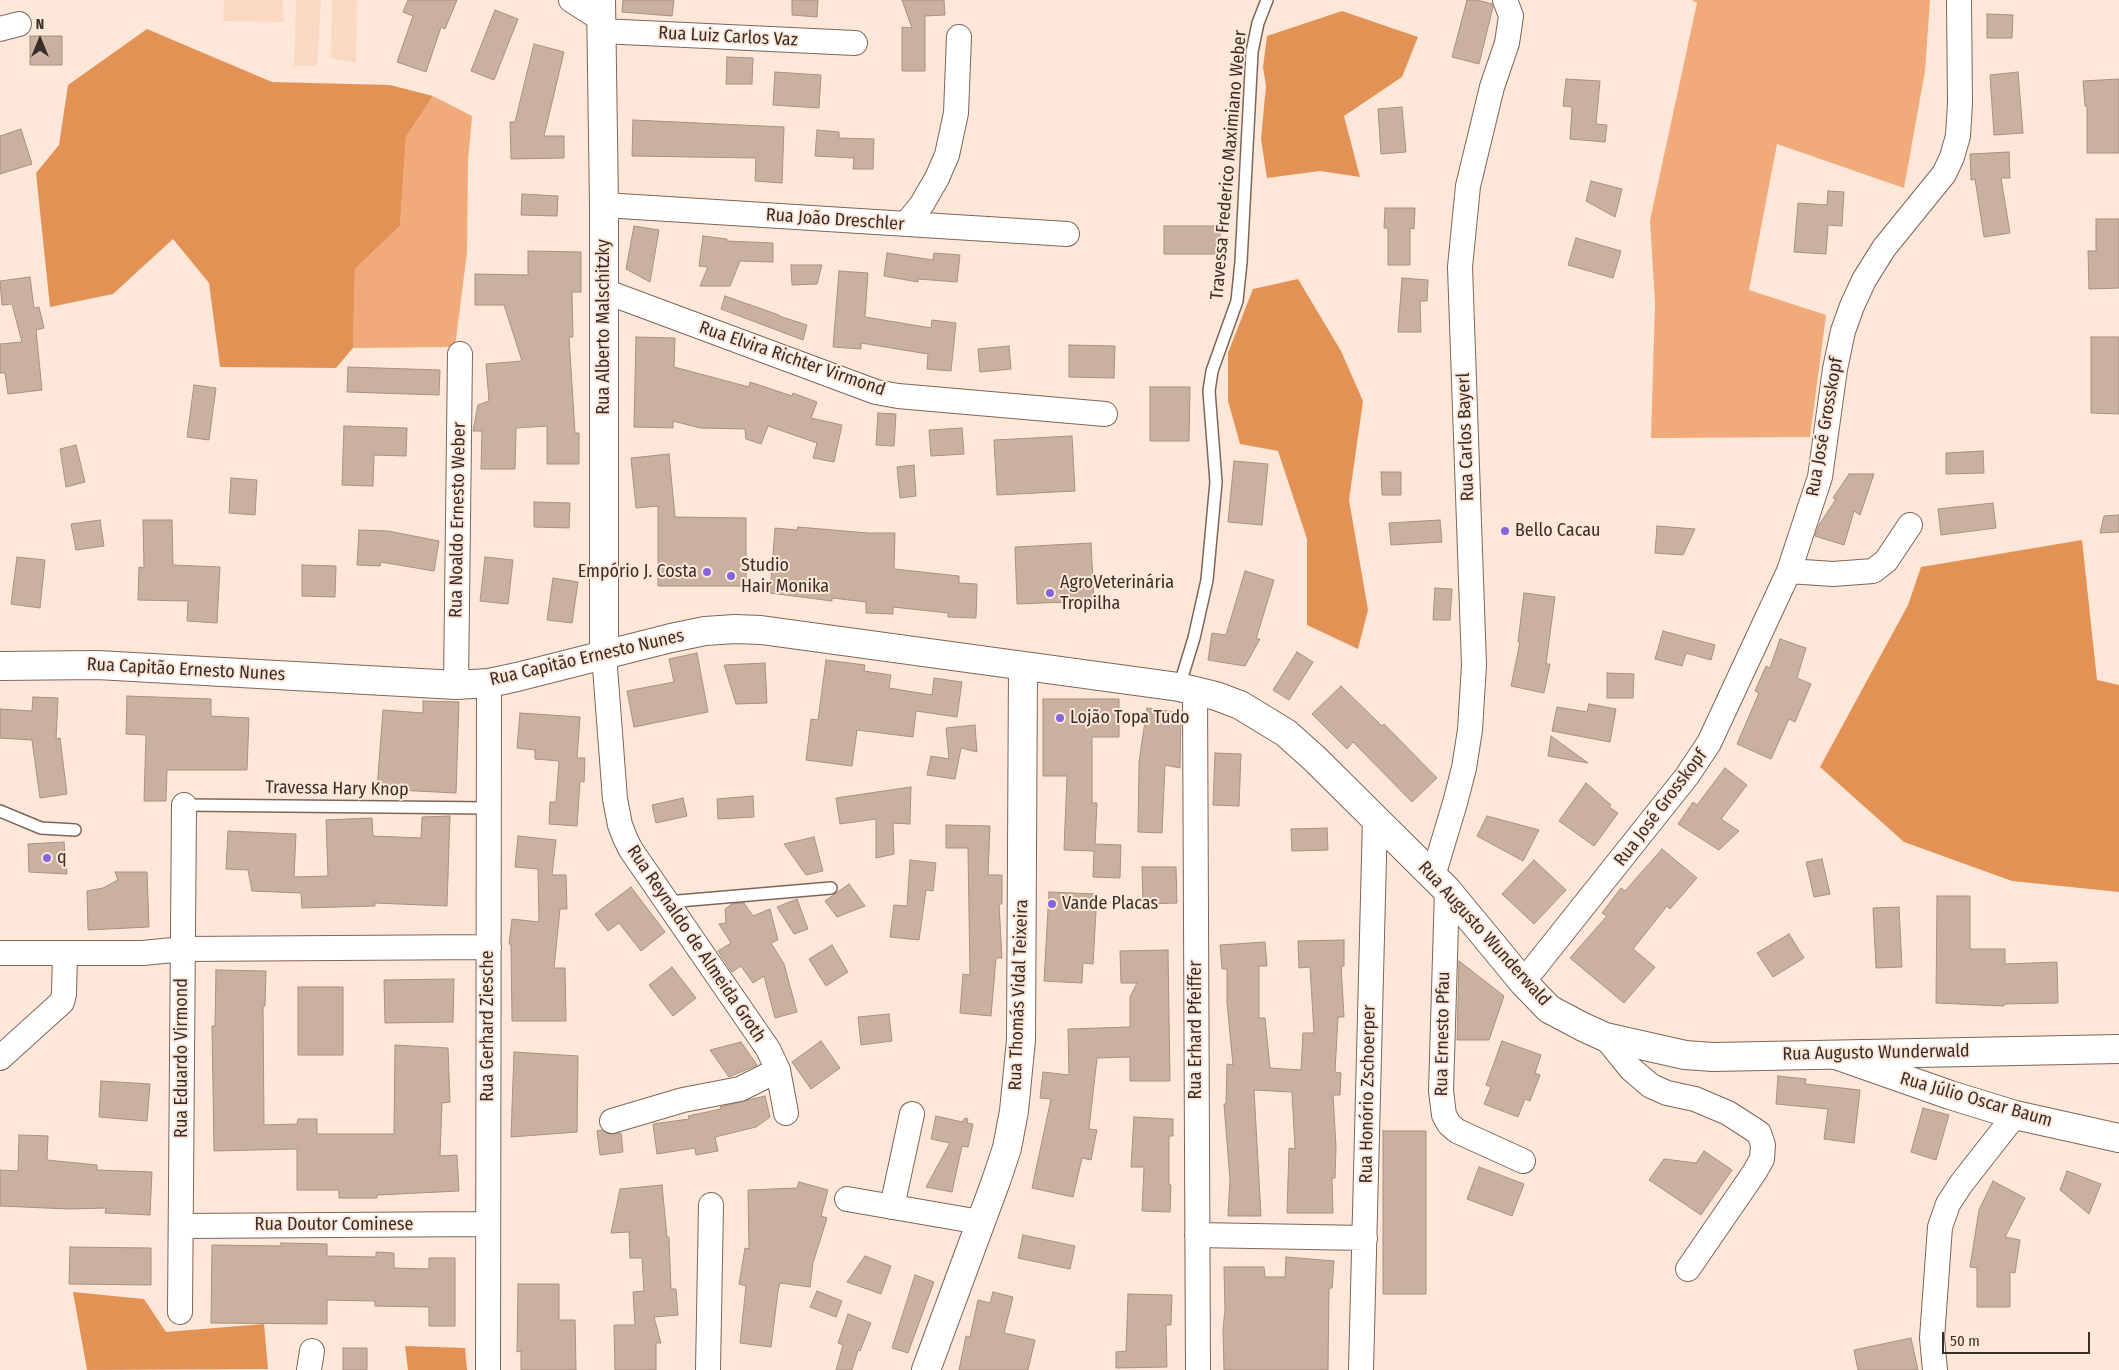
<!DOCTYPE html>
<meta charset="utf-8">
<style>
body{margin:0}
#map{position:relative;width:2119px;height:1370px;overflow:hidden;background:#fde7d9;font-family:"Fira Sans Condensed",sans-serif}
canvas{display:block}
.north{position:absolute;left:15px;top:15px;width:50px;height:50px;-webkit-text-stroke:4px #fde7d9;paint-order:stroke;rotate:0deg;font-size:14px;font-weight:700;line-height:20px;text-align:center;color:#392f28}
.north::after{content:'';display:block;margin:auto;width:18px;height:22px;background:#392f28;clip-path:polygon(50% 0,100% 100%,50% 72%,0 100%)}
.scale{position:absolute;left:1942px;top:1332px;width:148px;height:22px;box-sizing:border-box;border:2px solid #392f28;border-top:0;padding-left:6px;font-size:15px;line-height:18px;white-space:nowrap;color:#392f28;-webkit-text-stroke:4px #fde7d9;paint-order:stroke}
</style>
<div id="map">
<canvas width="2119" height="1370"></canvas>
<div class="north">N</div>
<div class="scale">50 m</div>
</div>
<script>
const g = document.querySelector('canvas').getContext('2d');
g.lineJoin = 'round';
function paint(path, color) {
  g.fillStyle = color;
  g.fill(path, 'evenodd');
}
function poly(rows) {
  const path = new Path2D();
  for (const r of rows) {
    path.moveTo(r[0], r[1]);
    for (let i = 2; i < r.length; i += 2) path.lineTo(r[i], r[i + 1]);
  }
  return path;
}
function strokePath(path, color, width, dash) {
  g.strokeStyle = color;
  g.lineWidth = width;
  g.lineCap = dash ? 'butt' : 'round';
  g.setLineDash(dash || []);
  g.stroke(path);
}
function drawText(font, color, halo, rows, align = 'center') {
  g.font = font + ' "Fira Sans Condensed",sans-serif';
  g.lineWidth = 4;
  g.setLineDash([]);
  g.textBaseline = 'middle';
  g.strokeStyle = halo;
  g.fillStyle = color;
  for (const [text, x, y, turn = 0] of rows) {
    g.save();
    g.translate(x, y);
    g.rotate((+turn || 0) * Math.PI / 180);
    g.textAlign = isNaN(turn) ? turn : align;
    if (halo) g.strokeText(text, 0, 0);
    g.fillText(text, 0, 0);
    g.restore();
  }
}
paint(poly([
 [224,0,282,0,284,22,223,21],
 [296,0,321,0,317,66,294,66],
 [332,0,357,0,356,63,331,58]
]), '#fad9c2');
paint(poly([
 [1692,0,1930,0,1925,71,1904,188,1777,144,1749,290,1826,315,1810,437,1651,438,1655,303,1650,220,1697,3],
 [433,96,472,116,468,160,467,252,455,347,353,348,355,269,400,226,406,137]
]), '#f1aa79');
paint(poly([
 [1342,11,1418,37,1402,77,1344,116,1360,177,1320,171,1267,178,1261,139,1266,86,1263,67,1267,36],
 [147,29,272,82,390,85,433,96,406,137,400,226,355,269,353,348,336,368,220,367,209,283,173,239,113,294,50,307,36,173,59,145,68,85],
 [1298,279,1341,351,1363,401,1349,500,1368,610,1358,649,1307,625,1307,539,1278,451,1240,444,1228,401,1228,353,1253,289],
 [2082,540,2097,680,2119,685,2119,892,2012,881,1904,842,1820,767,1908,605,1921,567],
 [73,1292,144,1299,166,1332,264,1324,268,1369,87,1370],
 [405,1346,465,1348,467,1370,408,1370]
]), '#e39256');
const building = poly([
 [408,0,457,0,445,29,441,27,426,72,397,62,413,16,403,12,408,0],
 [623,0,674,0,672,16,622,12,623,0],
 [792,0,818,0,817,17,792,15,792,0],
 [902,0,944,0,945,15,925,16,925,71,902,71,902,27,912,28,902,0],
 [1467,0,1477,0,1492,4,1493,7,1479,64,1452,57,1467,0],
 [495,10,518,19,494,80,471,71,495,10],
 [1987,14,2013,15,2012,38,1987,38,1987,14],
 [30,36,62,36,62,65,30,65,30,36],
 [534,44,564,52,544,136,564,136,564,158,511,159,510,122,515,122,534,44],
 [727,57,753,58,752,84,726,84,727,57],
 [775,72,821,75,819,108,773,105,775,72],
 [2018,72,2023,133,1994,135,1990,75,2018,72],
 [1566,79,1600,81,1596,124,1607,125,1605,142,1570,139,1572,107,1563,106,1566,79],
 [2119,79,2119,153,2087,153,2087,106,2085,106,2083,81,2119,79],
 [1402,107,1406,152,1381,154,1378,109,1402,107],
 [633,120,784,127,782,183,755,181,756,158,632,156,633,120],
 [21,129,32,164,0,174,0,136,21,129],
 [817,130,839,132,839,138,874,139,873,169,853,169,854,158,815,156,817,130],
 [2009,152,2010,178,2001,178,2010,233,1984,237,1975,179,1971,180,1970,154,2009,152],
 [1591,181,1622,189,1615,217,1586,201,1591,181],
 [1828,191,1844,192,1842,226,1828,225,1826,254,1794,252,1798,203,1827,205,1828,191],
 [522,194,558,196,557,216,521,215,522,194],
 [1385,208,1415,208,1414,229,1410,228,1410,265,1388,265,1388,228,1384,228,1385,208],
 [2096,219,2119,219,2119,288,2089,289,2088,251,2096,251,2096,219],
 [634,226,659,230,650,282,626,269,634,226],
 [1164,226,1220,226,1220,254,1164,254,1164,226],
 [703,236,727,239,727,241,773,243,773,262,740,261,730,286,700,286,708,267,699,266,703,236],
 [1576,238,1621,251,1613,278,1568,265,1576,238],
 [528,251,581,252,581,292,572,292,573,337,569,337,575,433,579,433,579,464,547,464,547,426,516,428,515,469,481,469,482,431,473,431,478,405,489,401,486,364,522,361,504,305,475,305,475,274,528,275,528,251],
 [887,253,933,260,934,253,960,255,957,282,918,279,918,282,884,276,887,253],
 [791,265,822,265,817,284,792,285,791,265],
 [839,271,868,273,865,317,931,328,932,320,956,323,951,371,927,369,928,354,861,343,861,349,833,347,839,271],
 [30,277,34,308,39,307,44,328,36,330,42,390,8,394,5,373,0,373,0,344,22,342,12,304,2,305,0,281,30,277],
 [1402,278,1428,280,1427,301,1420,301,1421,332,1398,332,1402,278],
 [725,296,779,315,779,316,807,325,803,340,721,309,725,296],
 [636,337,675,338,674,367,749,387,750,382,792,396,793,393,817,402,811,418,842,425,834,462,813,458,817,443,768,426,761,444,746,439,745,429,700,428,673,421,673,428,634,427,636,337],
 [2091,337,2119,337,2119,414,2091,413,2091,337],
 [1069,345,1115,346,1114,378,1069,377,1069,345],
 [1009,346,1011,369,980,372,978,349,1009,346],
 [348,367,440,370,439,395,347,392,348,367],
 [194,385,216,388,209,440,187,437,194,385],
 [1150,387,1190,387,1189,441,1150,441,1150,387],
 [878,413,896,414,894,446,876,445,878,413],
 [344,426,407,428,406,456,374,455,373,486,342,485,344,426],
 [962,428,964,454,931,456,929,430,962,428],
 [1072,436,1075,491,997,495,994,440,1072,436],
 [76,445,85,482,66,487,60,449,76,445],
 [1983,451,1984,473,1946,474,1946,453,1983,451],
 [669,454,675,517,746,518,746,586,658,586,658,506,636,508,631,458,669,454],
 [1234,461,1268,464,1262,525,1228,522,1234,461],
 [914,465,916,496,900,498,897,467,914,465],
 [1381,472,1401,472,1401,495,1382,495,1381,472],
 [1849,474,1874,474,1860,515,1854,511,1844,545,1815,536,1819,525,1836,499,1833,498,1849,474],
 [231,478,257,480,255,515,229,513,231,478],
 [534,502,570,503,569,528,534,527,534,502],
 [1993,503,1996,528,1941,535,1938,509,1993,503],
 [2119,515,2119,532,2100,533,2104,516,2119,515],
 [100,520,104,546,76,550,71,524,100,520],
 [143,520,172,520,173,565,220,567,217,623,187,621,188,601,138,600,139,567,144,568,143,520],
 [1440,520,1442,542,1391,545,1389,523,1440,520],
 [1657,526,1695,529,1683,555,1655,553,1657,526],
 [798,527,868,533,895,533,894,569,959,576,959,583,977,584,976,618,948,617,948,613,893,607,893,614,866,613,866,602,832,598,832,601,770,593,775,528,797,530,798,527],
 [359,530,388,531,439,541,434,571,381,562,380,566,357,565,359,530],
 [1091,543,1094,601,1017,604,1015,547,1091,543],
 [17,557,45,560,40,608,11,604,17,557],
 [485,557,513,560,508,604,480,601,485,557],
 [302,565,336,566,335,597,302,596,302,565],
 [1245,571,1274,580,1256,639,1260,639,1245,666,1208,660,1212,633,1226,635,1245,571],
 [553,578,578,582,572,623,547,620,553,578],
 [1435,588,1452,589,1450,620,1433,620,1435,588],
 [1524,593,1555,597,1546,664,1550,664,1544,693,1511,686,1520,642,1518,642,1524,593],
 [1663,631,1715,645,1711,660,1686,653,1682,666,1655,659,1663,631],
 [1780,639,1806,648,1797,678,1811,684,1795,722,1789,719,1771,759,1737,744,1759,693,1755,691,1766,666,1770,668,1780,639],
 [1297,652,1313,662,1289,700,1273,690,1297,652],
 [697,653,708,712,634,727,627,691,674,682,669,659,697,653],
 [826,660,865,665,864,671,891,675,889,688,932,695,934,678,962,682,957,717,916,711,913,737,857,730,852,766,806,760,811,719,818,720,826,660],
 [765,663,767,703,736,704,724,665,765,663],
 [1607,673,1634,674,1633,698,1607,698,1607,673],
 [1341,686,1382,726,1384,724,1437,778,1412,802,1353,742,1347,749,1312,714,1341,686],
 [127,696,211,699,211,716,249,718,247,770,167,770,166,801,144,801,146,735,126,734,127,696],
 [33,697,58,698,56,739,60,738,67,794,40,798,32,740,0,738,0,709,32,711,33,697],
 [1043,699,1119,699,1119,737,1092,737,1092,803,1097,803,1095,844,1121,845,1120,878,1093,877,1094,851,1064,850,1067,776,1043,776,1043,699],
 [423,701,459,702,456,793,377,789,383,710,423,713,423,701],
 [1589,704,1616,709,1610,742,1552,731,1557,707,1587,712,1589,704],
 [1147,708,1181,713,1180,768,1165,765,1162,833,1138,832,1139,762,1147,708],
 [520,713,580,717,577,758,585,758,584,782,580,781,577,826,549,824,550,802,556,802,559,761,535,759,535,750,517,748,520,713],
 [975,725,977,752,961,748,955,779,927,775,931,756,949,759,946,728,975,725],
 [1551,736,1588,763,1548,756,1551,736],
 [1215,753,1241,754,1239,806,1213,805,1215,753],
 [1725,768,1747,785,1721,819,1739,831,1719,850,1678,824,1693,802,1697,805,1725,768],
 [1586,783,1611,805,1609,807,1618,813,1594,846,1559,821,1586,783],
 [911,787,910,824,893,823,894,854,876,858,876,819,840,824,836,798,911,787],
 [753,796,754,817,718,819,717,799,753,796],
 [683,798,687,816,656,823,652,805,683,798],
 [450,816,447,906,375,903,375,906,302,908,301,893,252,891,248,870,226,869,228,831,296,834,294,877,328,876,326,820,372,818,373,836,421,838,422,817,450,816],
 [1487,816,1539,830,1523,861,1477,836,1487,816],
 [946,825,990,826,988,875,1002,875,1002,904,999,904,1002,958,996,958,991,1016,960,1013,963,974,970,975,968,848,946,848,946,825],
 [1327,828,1328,850,1292,851,1291,829,1327,828],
 [518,836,556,840,552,875,566,875,567,909,560,909,554,968,565,968,566,1021,512,1021,511,944,509,944,512,919,539,922,538,869,515,867,518,836],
 [814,837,823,871,806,875,784,844,814,837],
 [64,842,67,874,29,872,28,844,64,842],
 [1662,849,1697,878,1670,909,1667,906,1633,949,1655,967,1624,1003,1570,958,1607,916,1602,913,1621,888,1625,891,1662,849],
 [1822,859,1830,894,1814,897,1806,862,1822,859],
 [910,860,936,863,933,891,926,890,919,940,890,937,894,905,907,906,910,860],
 [1534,860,1566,890,1534,924,1502,894,1534,860],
 [1142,867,1176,867,1177,903,1143,904,1142,867],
 [115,872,147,872,149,927,88,930,87,891,103,888,118,880,115,872],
 [849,884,865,906,837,917,825,901,849,884],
 [631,887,665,932,641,951,619,923,608,931,595,914,631,887],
 [1049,892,1097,894,1093,964,1083,963,1082,983,1044,981,1049,892],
 [1937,896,1970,896,1970,949,2005,949,2005,964,2057,962,2058,1003,2004,1004,2004,1006,1936,1003,1937,896],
 [797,899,808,929,794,934,777,907,797,899],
 [744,903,753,916,770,909,778,940,771,943,784,964,797,1012,775,1018,764,976,753,983,741,966,732,972,718,951,731,943,719,924,726,923,725,909,732,904,744,903],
 [1899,907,1902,967,1876,968,1873,908,1899,907],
 [1789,934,1804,958,1773,977,1757,953,1789,934],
 [1344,940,1344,966,1341,966,1344,1017,1338,1017,1335,1072,1341,1073,1340,1095,1333,1095,1336,1147,1335,1178,1332,1178,1333,1213,1287,1213,1289,1148,1295,1149,1292,1092,1254,1090,1261,1216,1228,1216,1230,1180,1224,1104,1226,1104,1227,1064,1233,1065,1227,1003,1227,969,1222,969,1220,945,1265,942,1267,966,1259,966,1259,1018,1265,1018,1270,1068,1301,1070,1303,1033,1314,1033,1310,967,1299,968,1298,941,1344,940],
 [832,945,848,972,826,986,809,959,832,945],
 [1168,950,1170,1081,1130,1081,1130,1057,1097,1058,1089,1129,1097,1130,1091,1160,1082,1158,1073,1197,1032,1188,1051,1099,1040,1098,1043,1072,1069,1075,1068,1029,1130,1027,1130,997,1137,983,1121,983,1120,951,1168,950],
 [1459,961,1504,996,1489,1040,1457,1040,1459,961],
 [672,967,696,998,673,1016,649,985,672,967],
 [216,970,266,971,265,1006,263,1006,264,1125,297,1124,298,1119,317,1119,317,1134,394,1134,395,1045,448,1048,450,1102,442,1103,440,1156,457,1155,459,1191,377,1195,377,1198,339,1198,339,1190,297,1190,297,1149,214,1151,212,1026,215,1026,216,970],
 [454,979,453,1022,385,1023,384,980,454,979],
 [298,987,343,987,343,1055,298,1055,298,987],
 [889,1014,892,1041,861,1045,858,1017,889,1014],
 [821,1041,840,1068,811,1089,792,1062,821,1041],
 [1502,1041,1541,1055,1535,1073,1540,1075,1530,1101,1525,1099,1518,1117,1484,1104,1491,1087,1486,1085,1502,1041],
 [741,1042,757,1065,729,1077,710,1050,741,1042],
 [514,1052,578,1056,577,1132,511,1137,514,1052],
 [1778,1076,1806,1079,1805,1084,1860,1090,1854,1143,1824,1139,1828,1109,1776,1104,1778,1076],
 [101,1081,150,1084,147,1121,99,1117,101,1081],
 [765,1096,770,1117,756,1127,715,1137,718,1151,696,1155,695,1148,657,1154,653,1124,689,1119,688,1116,721,1109,720,1107,765,1096],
 [1923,1108,1949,1115,1936,1160,1911,1152,1923,1108],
 [936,1116,962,1122,965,1118,968,1119,967,1123,973,1124,968,1147,962,1146,952,1192,926,1187,950,1143,931,1139,936,1116],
 [1134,1117,1173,1119,1173,1136,1169,1136,1169,1185,1171,1185,1170,1212,1142,1211,1144,1167,1131,1167,1134,1117],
 [602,1130,609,1134,621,1133,623,1152,600,1155,597,1131,602,1130],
 [1383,1131,1426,1131,1426,1294,1383,1294,1383,1131],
 [19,1135,48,1136,47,1160,97,1165,97,1170,152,1172,150,1215,105,1213,106,1208,69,1209,0,1206,0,1170,18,1171,19,1135],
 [1704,1151,1732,1170,1701,1215,1649,1180,1664,1159,1696,1163,1704,1151],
 [1479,1167,1524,1184,1512,1216,1467,1199,1479,1167],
 [2067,1171,2101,1184,2089,1214,2060,1190,2067,1171],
 [1993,1181,2025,1198,2005,1237,2020,1240,2015,1273,2010,1272,2010,1307,1977,1307,1977,1268,1970,1267,1979,1210,1993,1181],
 [799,1182,828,1190,821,1216,827,1218,813,1263,810,1287,780,1283,778,1291,771,1347,740,1343,746,1286,739,1284,745,1248,749,1249,748,1190,797,1188,799,1182],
 [662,1185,667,1237,669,1237,671,1289,676,1289,678,1315,654,1317,661,1343,656,1343,656,1370,615,1370,614,1325,635,1325,633,1292,644,1291,642,1258,630,1258,629,1232,611,1233,620,1189,662,1185],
 [1023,1235,1075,1246,1070,1269,1018,1258,1023,1235],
 [281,1243,327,1244,327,1256,376,1257,376,1252,394,1253,394,1268,429,1269,429,1258,455,1258,455,1326,429,1326,429,1307,375,1306,375,1301,327,1300,327,1324,211,1323,212,1245,281,1246,281,1243],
 [70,1247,151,1248,151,1285,69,1284,70,1247],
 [865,1256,891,1266,881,1294,847,1282,865,1256],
 [1286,1257,1334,1261,1332,1288,1329,1288,1328,1370,1224,1370,1223,1330,1225,1309,1224,1267,1264,1267,1265,1277,1285,1277,1286,1257],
 [915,1275,934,1282,908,1353,892,1348,915,1275],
 [518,1284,559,1284,559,1320,575,1320,576,1370,521,1370,521,1351,517,1352,518,1284],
 [817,1291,842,1301,836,1317,810,1307,817,1291],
 [993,1292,1013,1297,1004,1333,1035,1340,1028,1370,959,1370,966,1336,970,1337,978,1300,990,1303,993,1292],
 [1128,1294,1172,1295,1171,1325,1166,1325,1167,1367,1116,1368,1116,1352,1126,1351,1128,1294],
 [848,1314,871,1323,860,1351,858,1350,852,1370,836,1370,843,1345,838,1343,848,1314],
 [1911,1338,1918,1370,1858,1370,1854,1350,1911,1338],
 [343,1348,367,1348,367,1370,343,1370,343,1348]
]);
paint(building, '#c9b09f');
strokePath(building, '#a99080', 1);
const service = poly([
 [1179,687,1194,638,1207,580,1216,482,1209,391,1212,371,1237,301,1241,262,1252,52,1258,23,1267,0],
 [184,805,489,808],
 [0,811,41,828,75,830],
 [667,902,831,888]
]);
const minor = poly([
 [571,0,601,19],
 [0,29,19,24],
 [601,31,855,43],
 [604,205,1067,234],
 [906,224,922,204,937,178,947,155,956,113,959,37],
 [604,291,876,392,898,396,1105,414],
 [1789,571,1833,574,1873,571,1886,561,1910,525],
 [604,654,615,799,620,825,625,838,631,850,768,1049,778,1070,786,1113],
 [456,685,460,354],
 [1195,690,1198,1370],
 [1433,876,1455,803,1464,768,1470,730,1474,665,1460,267,1468,186,1492,87,1507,43,1511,16,1505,0],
 [1447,890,1441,1091,1444,1115,1449,1124,1457,1131,1523,1161],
 [0,953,143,953,183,949,489,947],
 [1523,982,1687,776,1709,743,1789,571,1820,477,1835,369,1843,331,1852,306,1864,280,1884,248,1944,174,1952,157,1958,136,1960,103,1959,0],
 [1605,1037,1631,1069,1651,1086,1667,1093,1695,1099,1728,1113,1759,1133,1763,1145,1762,1159,1754,1173,1688,1269],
 [0,1058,62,1002,64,994,65,954],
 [612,1121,683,1100,740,1089,778,1070],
 [847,1199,980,1222],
 [892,1207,912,1114],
 [181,1226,488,1224],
 [1197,1235,1365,1238],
 [180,1312,184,805],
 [309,1370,312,1351],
 [488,1370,489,683],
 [708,1370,711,1205],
 [1361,1370,1375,818],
 [1935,1370,1932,1338,1940,1227,1948,1204,1961,1184,2015,1115]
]);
const tertiary = poly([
 [601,0,604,205,604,654],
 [1836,1055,1950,1095,2015,1115,2119,1138]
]);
const secondary = poly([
 [0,666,97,665,456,685,489,683,517,677,671,638,705,631,735,629,761,630,1179,687,1216,696,1240,705,1286,733,1315,759,1447,890,1523,982,1549,1009,1583,1027,1605,1037,1685,1055,1713,1057,2119,1049],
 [926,1370,996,1181,1007,1148,1014,1111,1021,1040,1023,666]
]);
strokePath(service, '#7d6657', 14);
strokePath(minor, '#7d6657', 26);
strokePath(tertiary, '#7d6657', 30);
strokePath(secondary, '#7d6657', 30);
strokePath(service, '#fff', 11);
strokePath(minor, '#fff', 24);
strokePath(tertiary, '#fff', 28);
strokePath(secondary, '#fff', 28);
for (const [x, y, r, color] of [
 [1505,531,5,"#8564df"],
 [707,572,5,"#8564df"],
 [731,576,5,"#8564df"],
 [1050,593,5,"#8564df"],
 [1060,718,5,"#8564df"],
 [47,858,5,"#8564df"],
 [1052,904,5,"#8564df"]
]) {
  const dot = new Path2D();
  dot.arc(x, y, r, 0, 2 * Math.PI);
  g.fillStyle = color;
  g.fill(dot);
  strokePath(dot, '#fde7d9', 2);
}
drawText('18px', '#392f28', '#fde7d9', [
 ["Rua Luiz Carlos Vaz",728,37,3],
 ["Travessa Frederico Maximiano Weber",1229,165,-85],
 ["Rua João Dreschler",835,220,4],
 ["Rua Alberto Malschitzky",604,327,-90],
 ["Rua Elvira Richter Virmond",792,359,19],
 ["Rua José Grosskopf",1825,427,-80],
 ["Rua Carlos Bayerl",1466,437,-92],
 ["Rua Noaldo Ernesto Weber",458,520,-89],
 ["Rua Capitão Ernesto Nunes",587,658,-13],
 ["Rua Capitão Ernesto Nunes",186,670,3],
 ["Travessa Hary Knop",337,789,1],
 ["Rua José Grosskopf",1661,808,-53],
 ["Rua Augusto Wunderwald",1484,934,48],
 ["Rua Reynaldo de Almeida Groth",696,944,56],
 ["Rua Thomás Vidal Teixeira",1019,995,-88],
 ["Rua Gerhard Ziesche",488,1026,-90],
 ["Rua Erhard Pfeiffer",1196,1030,-90],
 ["Rua Ernesto Pfau",1443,1034,-89],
 ["Rua Augusto Wunderwald",1876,1053,-1],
 ["Rua Eduardo Virmond",182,1058,-90],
 ["Rua Honório Zschoerper",1368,1094,-89],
 ["Rua Júlio Oscar Baum",1976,1100,16],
 ["Rua Doutor Cominese",334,1225]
]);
drawText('18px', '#392f28', '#fde7d9', [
 ["Bello Cacau",1515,531],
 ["Studio",741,566],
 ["Hair Monika",741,587],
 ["Empório J. Costa",697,572,"right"],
 ["AgroVeterinária",1060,583],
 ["Tropilha",1060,604],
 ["Lojão Topa Tudo",1070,718],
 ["q",57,858],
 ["Vande Placas",1062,904]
], 'left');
</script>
